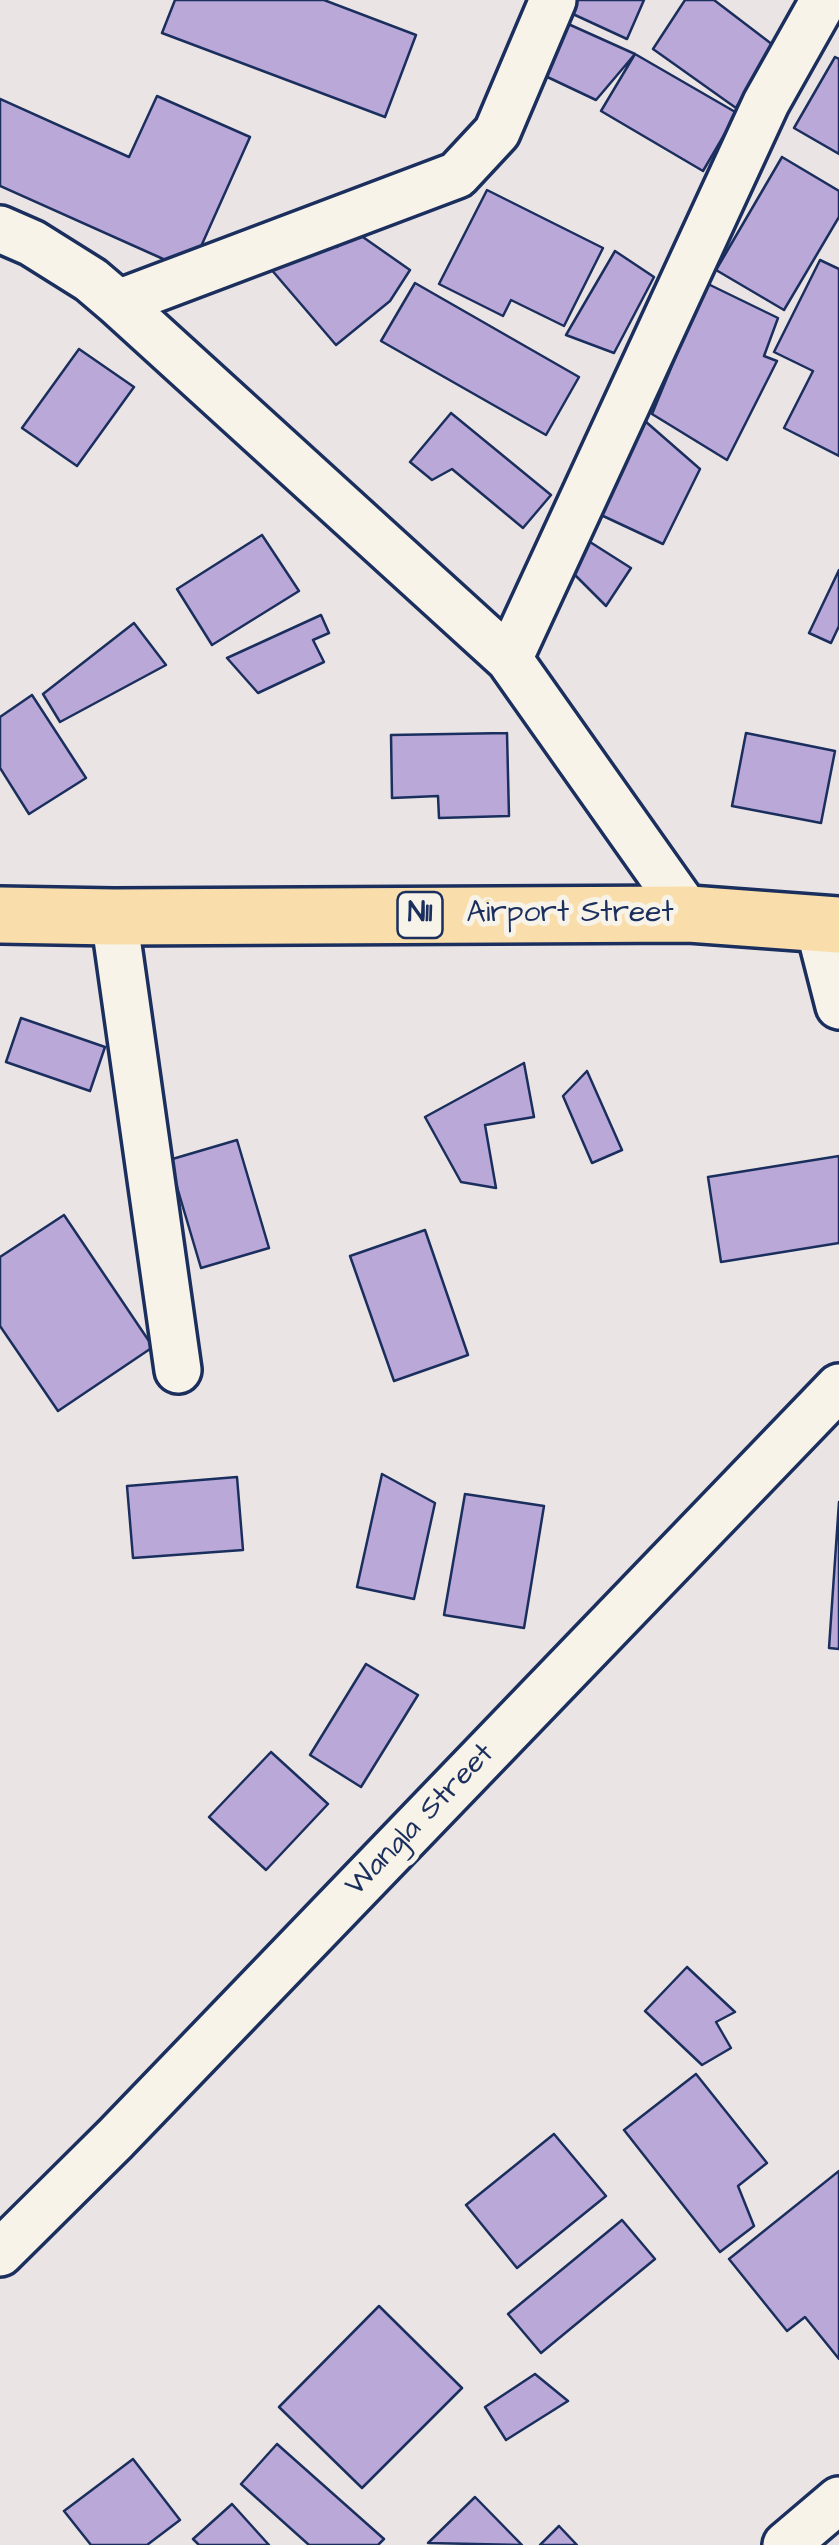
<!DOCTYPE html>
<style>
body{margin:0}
canvas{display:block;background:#ebe4e5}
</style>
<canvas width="839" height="2545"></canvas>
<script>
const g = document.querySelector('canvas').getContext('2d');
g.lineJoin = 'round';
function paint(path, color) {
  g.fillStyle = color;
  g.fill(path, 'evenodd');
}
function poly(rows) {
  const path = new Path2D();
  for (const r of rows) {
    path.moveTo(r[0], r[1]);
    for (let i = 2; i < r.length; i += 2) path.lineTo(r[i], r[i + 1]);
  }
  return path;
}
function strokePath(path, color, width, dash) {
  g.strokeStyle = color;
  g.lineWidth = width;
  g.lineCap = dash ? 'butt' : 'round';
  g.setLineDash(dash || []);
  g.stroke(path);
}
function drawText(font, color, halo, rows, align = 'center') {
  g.font = font + ' "Architects Daughter",sans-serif';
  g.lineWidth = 10;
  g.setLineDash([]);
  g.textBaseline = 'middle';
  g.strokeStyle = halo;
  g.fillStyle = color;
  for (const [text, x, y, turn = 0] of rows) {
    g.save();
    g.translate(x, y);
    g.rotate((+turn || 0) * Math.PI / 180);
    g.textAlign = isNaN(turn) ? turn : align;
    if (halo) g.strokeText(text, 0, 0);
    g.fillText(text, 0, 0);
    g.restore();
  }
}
const building = poly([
 [175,0,324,0,416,35,385,117,162,33,175,0],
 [566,0,644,0,627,39,562,9,566,0],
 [685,0,714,0,773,45,736,108,653,49,685,0],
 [566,23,635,54,596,100,541,74,566,23],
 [635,54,737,113,703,171,601,111,635,54],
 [835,57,839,59,839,154,794,128,835,57],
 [157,96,250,137,190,271,0,186,0,99,129,157,157,96],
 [782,157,839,191,839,217,784,310,716,270,782,157],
 [487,190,603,248,564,326,511,300,503,316,439,284,487,190],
 [350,228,410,270,390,301,336,345,264,261,329,235,337,247,350,228],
 [615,251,654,277,614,353,566,335,615,251],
 [820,260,839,269,839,456,784,428,813,371,774,352,820,260],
 [415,283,579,377,546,435,381,341,415,283],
 [706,283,778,318,764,356,777,361,727,460,652,414,706,283],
 [79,349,134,387,77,466,22,428,79,349],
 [451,413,551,495,523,528,452,469,432,480,410,462,451,413],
 [645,421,700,469,663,544,601,515,645,421],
 [262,535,299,591,212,645,177,589,262,535],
 [579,535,631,568,606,606,562,562,579,535],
 [839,570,839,626,831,643,809,633,839,570],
 [321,615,329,633,313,640,324,662,258,693,227,658,321,615],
 [134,623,166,665,60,722,43,694,134,623],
 [32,695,86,778,29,814,0,768,0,717,32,695],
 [507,733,509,816,439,818,438,796,392,798,391,735,507,733],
 [746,733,835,751,821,823,732,806,746,733],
 [21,1018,105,1047,90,1091,6,1062,21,1018],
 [524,1063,534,1117,485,1125,496,1188,461,1182,425,1117,524,1063],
 [587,1071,622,1150,592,1163,563,1096,587,1071],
 [237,1140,269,1248,201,1268,169,1160,237,1140],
 [839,1156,839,1243,721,1262,708,1177,839,1156],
 [64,1215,153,1347,58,1411,0,1326,0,1257,64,1215],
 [425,1230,468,1355,394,1381,350,1256,425,1230],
 [382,1474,435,1503,414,1599,357,1587,382,1474],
 [237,1477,243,1550,133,1558,127,1486,237,1477],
 [465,1494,544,1506,524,1628,444,1615,465,1494],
 [839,1502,839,1649,829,1648,839,1502],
 [366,1664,418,1695,361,1787,310,1755,366,1664],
 [271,1752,328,1804,266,1870,209,1817,271,1752],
 [687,1967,735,2012,716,2022,731,2048,702,2065,645,2011,687,1967],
 [696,2074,767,2163,738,2186,754,2226,720,2252,624,2130,696,2074],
 [554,2134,606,2196,517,2268,466,2205,554,2134],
 [839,2171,839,2359,805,2317,787,2331,729,2259,839,2171],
 [622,2220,655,2259,541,2353,508,2314,622,2220],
 [379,2306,462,2388,362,2488,279,2407,379,2306],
 [535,2374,568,2401,506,2440,485,2407,535,2374],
 [277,2444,384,2539,378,2545,309,2545,241,2484,277,2444],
 [133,2459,180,2520,147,2545,91,2545,64,2511,133,2459],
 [475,2497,522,2545,428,2543,475,2497],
 [232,2504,269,2545,199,2545,193,2539,232,2504],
 [559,2526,577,2545,540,2545,559,2526]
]);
paint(building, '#b9a8d8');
strokePath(building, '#1b2f5e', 2.5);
const minor = poly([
 [0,229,32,243,91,280,118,303,509,659,689,914],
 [118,303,457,175,497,132,553,0],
 [509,659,766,103,824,0],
 [114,917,178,1370],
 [818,924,839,1006],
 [0,2253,115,2139,839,1387],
 [786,2545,839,2500]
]);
const highway = poly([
 [0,915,114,917,689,914,839,925]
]);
strokePath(minor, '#1b2f5e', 52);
strokePath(highway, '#1b2f5e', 62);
strokePath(minor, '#f7f3e8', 45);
strokePath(highway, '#f9deab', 55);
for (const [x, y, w] of [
 [420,915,45]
]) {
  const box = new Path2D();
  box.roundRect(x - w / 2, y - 23, w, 46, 8);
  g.fillStyle = '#f7f3e8';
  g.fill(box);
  strokePath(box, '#1b2f5e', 2.5);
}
drawText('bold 28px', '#1b2f5e', null, [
 ["N11",420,915]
]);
drawText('30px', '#1b2f5e', '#f7f3e8', [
 ["Airport Street",570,915],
 ["Wangla Street",421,1821,-46]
]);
</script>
